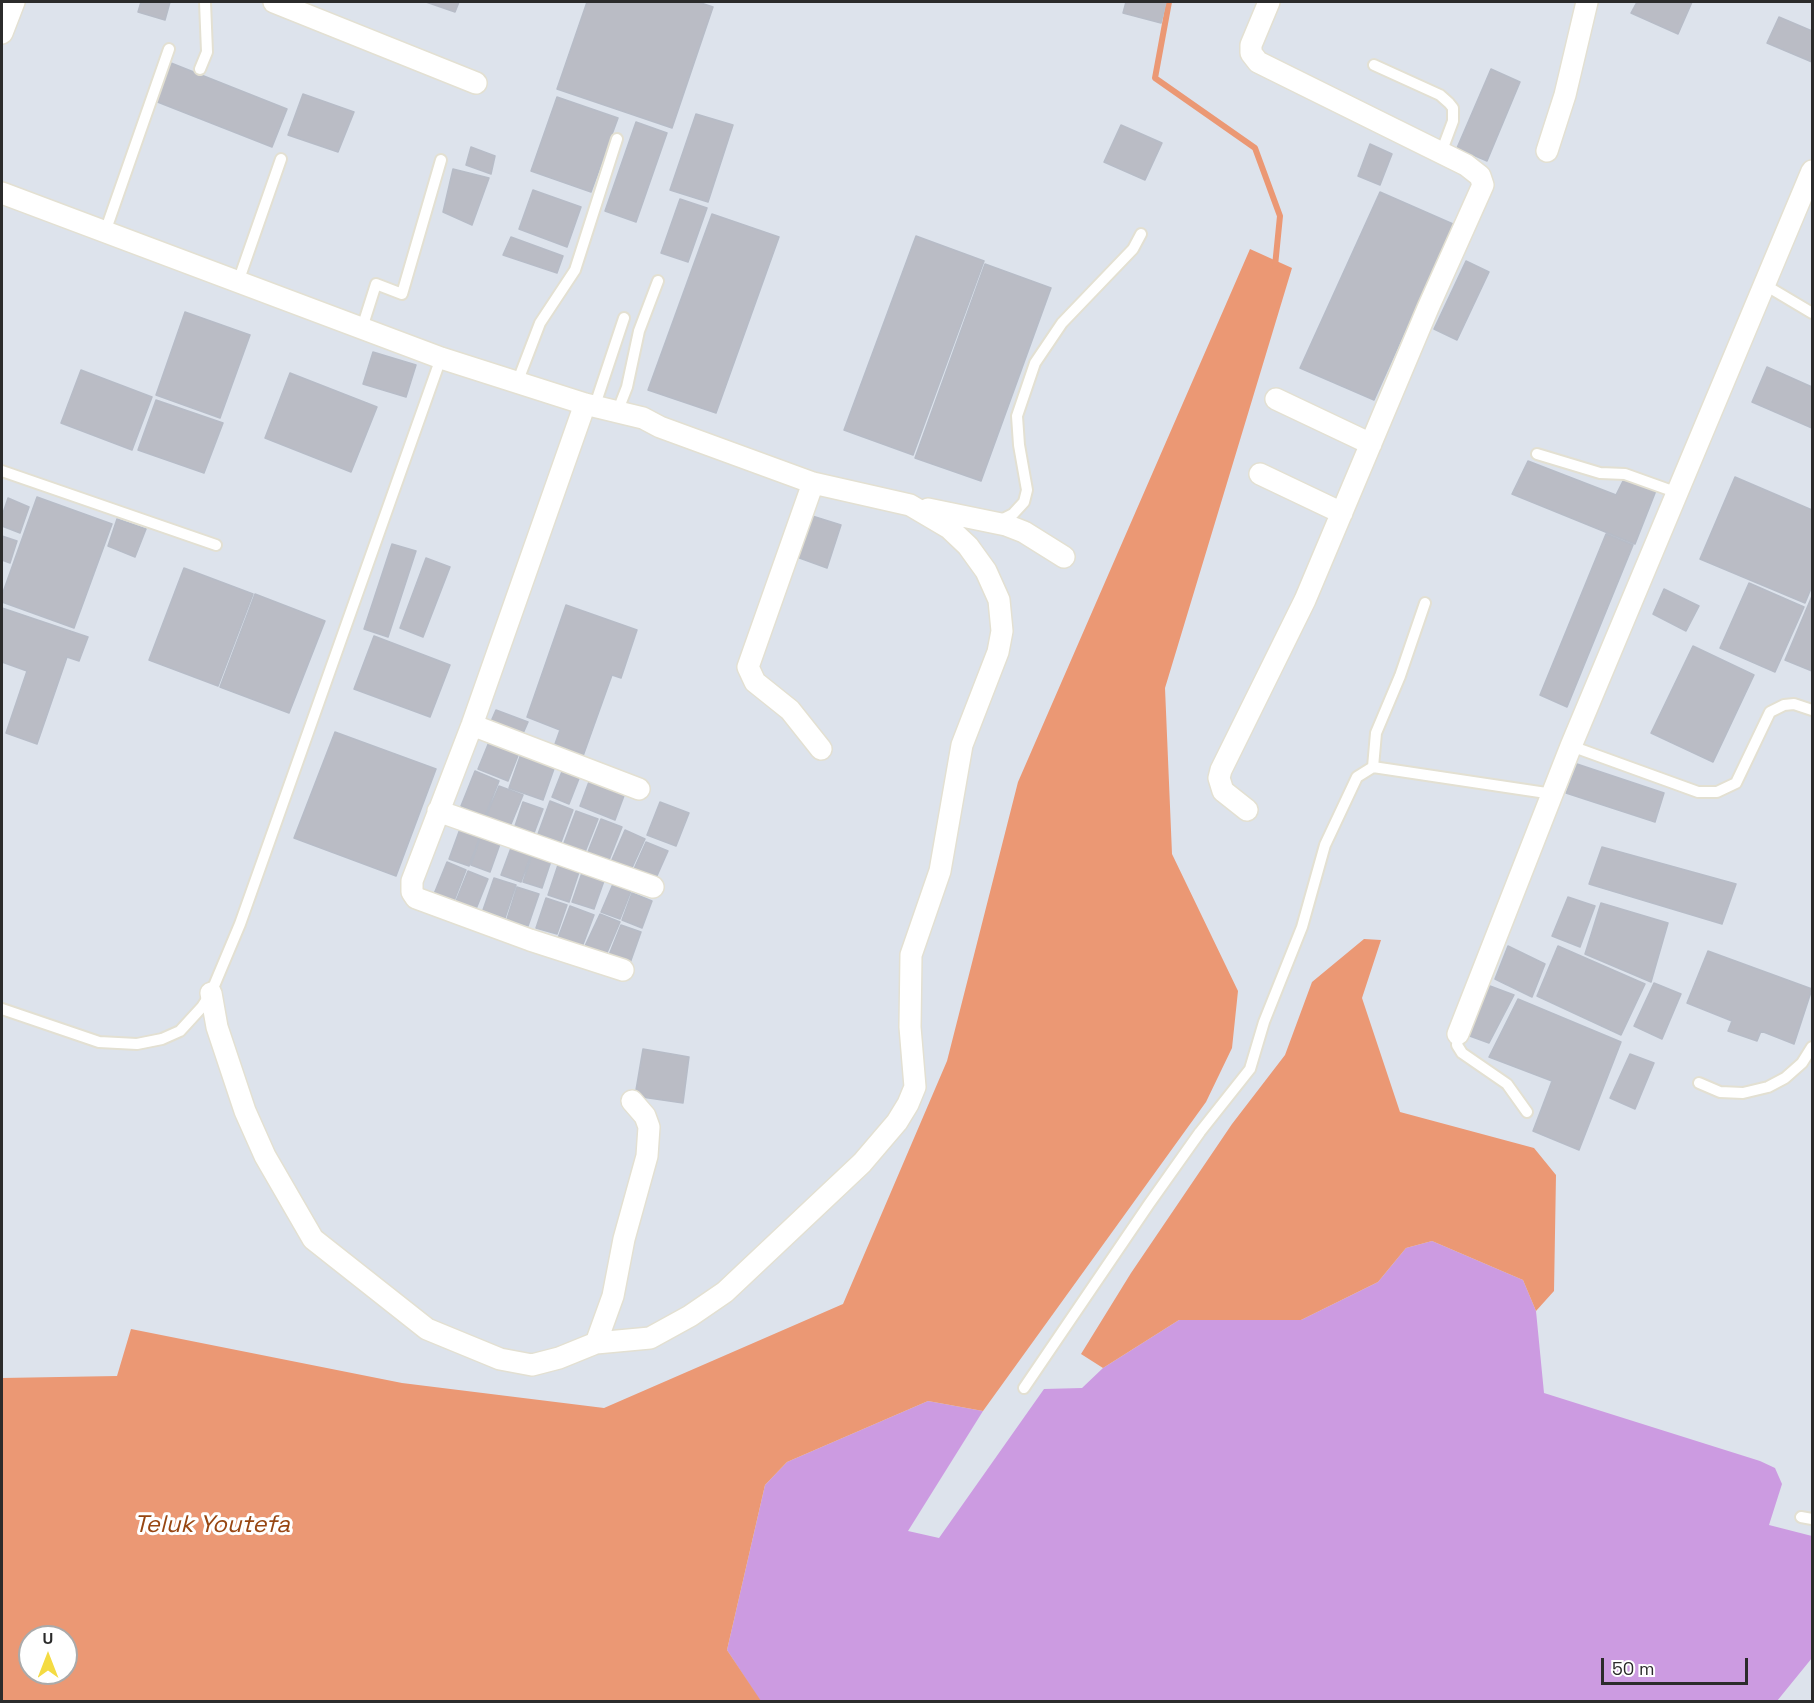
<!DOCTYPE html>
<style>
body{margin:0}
#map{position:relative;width:1814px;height:1703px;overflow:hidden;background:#dde3ec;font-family:"Space Grotesk",sans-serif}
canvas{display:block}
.frame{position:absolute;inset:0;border:3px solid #2b2b2b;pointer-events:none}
.north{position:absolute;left:18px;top:1625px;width:60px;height:60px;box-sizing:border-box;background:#fff;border:2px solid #aaa;border-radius:50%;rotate:0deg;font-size:16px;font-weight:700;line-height:24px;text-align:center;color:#2b2b2b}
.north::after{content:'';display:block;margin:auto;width:21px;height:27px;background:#f4db42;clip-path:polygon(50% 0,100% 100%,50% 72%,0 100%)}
.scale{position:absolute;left:1601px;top:1658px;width:147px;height:27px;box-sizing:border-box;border:3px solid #2b2b2b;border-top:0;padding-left:8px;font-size:18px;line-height:21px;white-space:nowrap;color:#2b2b2b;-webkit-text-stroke:4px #fff;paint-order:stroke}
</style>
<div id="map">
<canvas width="1814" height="1703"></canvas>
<div class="frame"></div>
<div class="north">U</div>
<div class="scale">50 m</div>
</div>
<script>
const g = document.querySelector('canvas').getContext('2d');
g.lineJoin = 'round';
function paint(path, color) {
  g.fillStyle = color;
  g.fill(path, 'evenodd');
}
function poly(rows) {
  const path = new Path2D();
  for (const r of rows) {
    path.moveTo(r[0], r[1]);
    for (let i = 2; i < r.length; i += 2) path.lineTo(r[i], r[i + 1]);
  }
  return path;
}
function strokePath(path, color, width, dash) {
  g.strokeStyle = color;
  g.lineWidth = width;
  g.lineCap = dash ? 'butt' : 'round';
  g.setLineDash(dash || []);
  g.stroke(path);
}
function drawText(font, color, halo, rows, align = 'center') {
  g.font = font + ' "Space Grotesk",sans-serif';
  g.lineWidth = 6;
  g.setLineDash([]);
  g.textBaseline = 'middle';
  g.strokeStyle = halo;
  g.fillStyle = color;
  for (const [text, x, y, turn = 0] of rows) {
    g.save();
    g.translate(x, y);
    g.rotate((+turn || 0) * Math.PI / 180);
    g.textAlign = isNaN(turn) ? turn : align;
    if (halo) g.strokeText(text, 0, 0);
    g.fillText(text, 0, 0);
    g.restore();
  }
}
paint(poly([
 [1432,1241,1523,1280,1536,1311,1544,1393,1760,1461,1775,1468,1782,1484,1769,1525,1812,1536,1812,1658,1777,1701,761,1702,727,1650,765,1485,787,1462,928,1401,983,1411,908,1531,939,1538,1044,1389,1082,1388,1103,1368,1179,1320,1301,1320,1378,1282,1406,1248]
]), '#cc9be1');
paint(poly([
 [1250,249,1292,268,1165,688,1172,854,1238,991,1232,1048,1206,1102,983,1411,928,1401,787,1462,765,1485,727,1650,761,1701,2,1701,2,1378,117,1376,131,1329,402,1383,604,1408,843,1304,947,1061,1018,782],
 [30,1637,66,1637,66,1673,30,1673],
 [1364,939,1381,940,1362,998,1400,1112,1534,1148,1556,1175,1554,1291,1536,1311,1523,1280,1432,1241,1406,1248,1378,1282,1301,1320,1179,1320,1103,1368,1081,1354,1131,1273,1232,1124,1285,1055,1312,982]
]), '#eb9874');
strokePath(poly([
 [1169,2,1155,78,1255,148,1280,216,1275,266]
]), '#eb9874', 6);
const building = poly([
 [141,2,170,2,165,20,138,12,141,2],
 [426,2,459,2,455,12,426,2],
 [587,2,698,2,713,7,672,128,557,89,587,2],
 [1126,2,1166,2,1161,23,1123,13,1126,2],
 [1637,2,1692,2,1678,34,1631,13,1637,2],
 [1779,17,1812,31,1812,62,1767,43,1779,17],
 [171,63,287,109,272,147,155,101,171,63],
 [1491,69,1520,82,1487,161,1457,148,1491,69],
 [303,94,354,112,338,152,288,135,303,94],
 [557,97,618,118,591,192,531,171,557,97],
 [696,114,733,125,708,202,670,190,696,114],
 [636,122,667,133,636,222,605,211,636,122],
 [1121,125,1162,143,1145,180,1104,162,1121,125],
 [1370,144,1392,154,1380,185,1358,176,1370,144],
 [471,147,495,156,491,174,466,165,471,147],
 [453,169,489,178,472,225,443,212,453,169],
 [533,190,581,207,567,247,519,229,533,190],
 [1380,192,1453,224,1374,400,1300,368,1380,192],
 [680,199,707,208,688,262,661,253,680,199],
 [712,214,779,237,716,413,648,390,712,214],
 [916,236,984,261,913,455,844,430,916,236],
 [511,237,563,256,557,273,503,255,511,237],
 [1466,261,1489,272,1457,340,1434,329,1466,261],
 [985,264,1051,288,981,481,915,458,985,264],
 [185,312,250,335,220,418,156,395,185,312],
 [373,352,416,365,406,397,363,384,373,352],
 [1767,367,1812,387,1812,428,1752,402,1767,367],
 [81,370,152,397,132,450,61,423,81,370],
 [290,373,377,407,351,472,265,438,290,373],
 [156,400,223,423,204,473,138,450,156,400],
 [1528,461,1616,495,1625,477,1657,488,1635,544,1512,494,1528,461],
 [1735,477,1812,510,1812,586,1805,603,1700,559,1735,477],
 [37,497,112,524,74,628,2,602,2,595,37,497],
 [8,498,29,507,20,533,2,526,2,516,8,498],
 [809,515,841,525,827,568,794,556,809,515],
 [117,519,146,529,135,557,108,546,117,519],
 [1606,534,1633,545,1567,707,1540,695,1606,534],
 [2,536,17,541,10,563,2,560,2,536],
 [392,544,416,551,388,637,364,629,392,544],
 [426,558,450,567,423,637,400,628,426,558],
 [184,568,253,594,218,686,149,660,184,568],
 [1749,583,1804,607,1775,672,1720,648,1749,583],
 [1664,589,1699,606,1686,631,1653,614,1664,589],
 [255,594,325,621,289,713,220,687,255,594],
 [1812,596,1812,671,1785,660,1812,596],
 [566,605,637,630,621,678,612,675,583,756,555,744,560,730,527,717,566,605],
 [2,608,88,637,79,661,67,657,37,744,6,733,27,671,2,662,2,608],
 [374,636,450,665,430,717,354,689,374,636],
 [1693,646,1754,675,1713,762,1651,733,1693,646],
 [496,710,528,722,521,738,489,726,496,710],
 [335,732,436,769,396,876,294,838,335,732],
 [489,742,519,753,508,781,478,769,489,742],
 [522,751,556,763,543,800,509,788,522,751],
 [1577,764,1664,793,1655,822,1566,793,1577,764],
 [563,769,580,776,569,804,552,797,563,769],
 [475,771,499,781,485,816,461,806,475,771],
 [590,779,625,793,615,820,580,806,590,779],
 [499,786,523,795,509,829,485,819,499,786],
 [550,801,573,810,561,842,538,834,550,801],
 [523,802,543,809,534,833,515,826,523,802],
 [660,802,689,813,676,846,647,835,660,802],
 [576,811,598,819,585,852,564,843,576,811],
 [601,819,622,827,609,860,588,852,601,819],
 [460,829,480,836,469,866,449,859,460,829],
 [625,830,645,839,631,870,611,862,625,830],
 [480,838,500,844,490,872,471,865,480,838],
 [646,842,668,851,656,878,634,869,646,842],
 [1602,847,1736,884,1722,924,1589,884,1602,847],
 [511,848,531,855,521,882,501,875,511,848],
 [532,855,551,861,542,888,523,882,532,855],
 [447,862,466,870,454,901,434,894,447,862],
 [559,862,580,869,569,902,548,895,559,862],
 [583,870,605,878,594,909,572,902,583,870],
 [468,871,488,879,476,909,456,901,468,871],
 [494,878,516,885,505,918,483,910,494,878],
 [613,884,631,891,620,919,601,912,613,884],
 [517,887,539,894,528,926,507,919,517,887],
 [632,893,652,901,642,928,622,920,632,893],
 [1568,897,1595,906,1580,947,1552,936,1568,897],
 [546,898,567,905,557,934,536,928,546,898],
 [1601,903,1668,923,1651,982,1585,954,1601,903],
 [570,906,594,915,582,947,558,938,570,906],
 [600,914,620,922,606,955,585,946,600,914],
 [621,925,641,932,630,963,609,955,621,925],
 [1508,946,1545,964,1532,997,1495,979,1508,946],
 [1558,946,1645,984,1621,1035,1537,996,1558,946],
 [1708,951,1812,989,1794,1044,1761,1031,1757,1041,1728,1031,1732,1021,1687,1003,1708,951],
 [1654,983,1681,994,1662,1039,1634,1026,1654,983],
 [1490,986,1514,995,1489,1043,1467,1035,1490,986],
 [1518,999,1621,1042,1579,1150,1533,1131,1552,1081,1489,1057,1518,999],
 [643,1049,689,1057,683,1103,635,1096,643,1049],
 [1630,1054,1654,1063,1635,1109,1610,1098,1630,1054]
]);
paint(building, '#babcc5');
strokePath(building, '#b7bcc7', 1.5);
const lane = poly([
 [1374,65,1440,95,1449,103,1453,108,1453,121,1441,153],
 [200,69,207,52,205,2],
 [105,232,169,49],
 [238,282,281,159],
 [1765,285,1812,313],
 [362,328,376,284,402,294,441,160],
 [517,383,540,323,575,270,617,139],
 [595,405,624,318],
 [618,410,627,387,639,331,658,281],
 [1537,454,1600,473,1625,474,1678,493],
 [2,471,216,545],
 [999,521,1013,514,1024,502,1027,490,1019,445,1017,416,1035,363,1062,323,1133,249,1141,234],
 [1571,746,1698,792,1717,792,1736,783,1770,712,1784,705,1794,704,1812,710],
 [1373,767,1376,733,1400,676,1425,603],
 [2,1009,99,1042,137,1044,162,1039,180,1031,202,1007,211,993,240,924,441,358],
 [1458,1034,1457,1045,1462,1053,1507,1084,1527,1112],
 [1699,1083,1720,1092,1743,1093,1768,1087,1785,1078,1802,1063,1812,1047],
 [1024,1388,1149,1204,1200,1132,1250,1069,1264,1022,1302,927,1325,845,1357,777,1373,767,1553,794],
 [1801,1517,1812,1519]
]);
const street = poly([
 [274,2,476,83],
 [2,33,14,2],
 [1547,151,1565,95,1587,2],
 [2,193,441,358,585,404,643,418,660,427,813,483,910,505,949,528,968,546,986,571,999,600,1002,631,998,652,962,745,940,871,911,955,910,1027,915,1087,908,1104,897,1122,862,1163,725,1292,690,1316,650,1338,596,1343,613,1296,624,1239,647,1156,649,1127,645,1116,632,1101],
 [1276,399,1371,444],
 [585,404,472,725,412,881,412,892,416,898,530,940,623,970],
 [1260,474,1342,513],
 [813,483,748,667,755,682,790,710,821,749],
 [928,509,1006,525,1024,532,1064,557],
 [472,725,639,789],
 [1247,810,1223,791,1219,778,1221,770,1305,600,1428,308,1483,185,1480,176,1466,165,1258,62,1251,53,1251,45,1269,2],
 [438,811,653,887],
 [211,993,217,1027,245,1111,265,1156,313,1239,427,1329,500,1359,532,1365,559,1358,596,1343],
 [1458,1034,1571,746,1812,171]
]);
strokePath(lane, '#e3e0d2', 14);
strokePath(street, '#e3e0d2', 24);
strokePath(lane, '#fff', 10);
strokePath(street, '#fff', 21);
drawText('italic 24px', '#974612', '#fff', [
 ["Teluk Youtefa",212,1525]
]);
</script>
